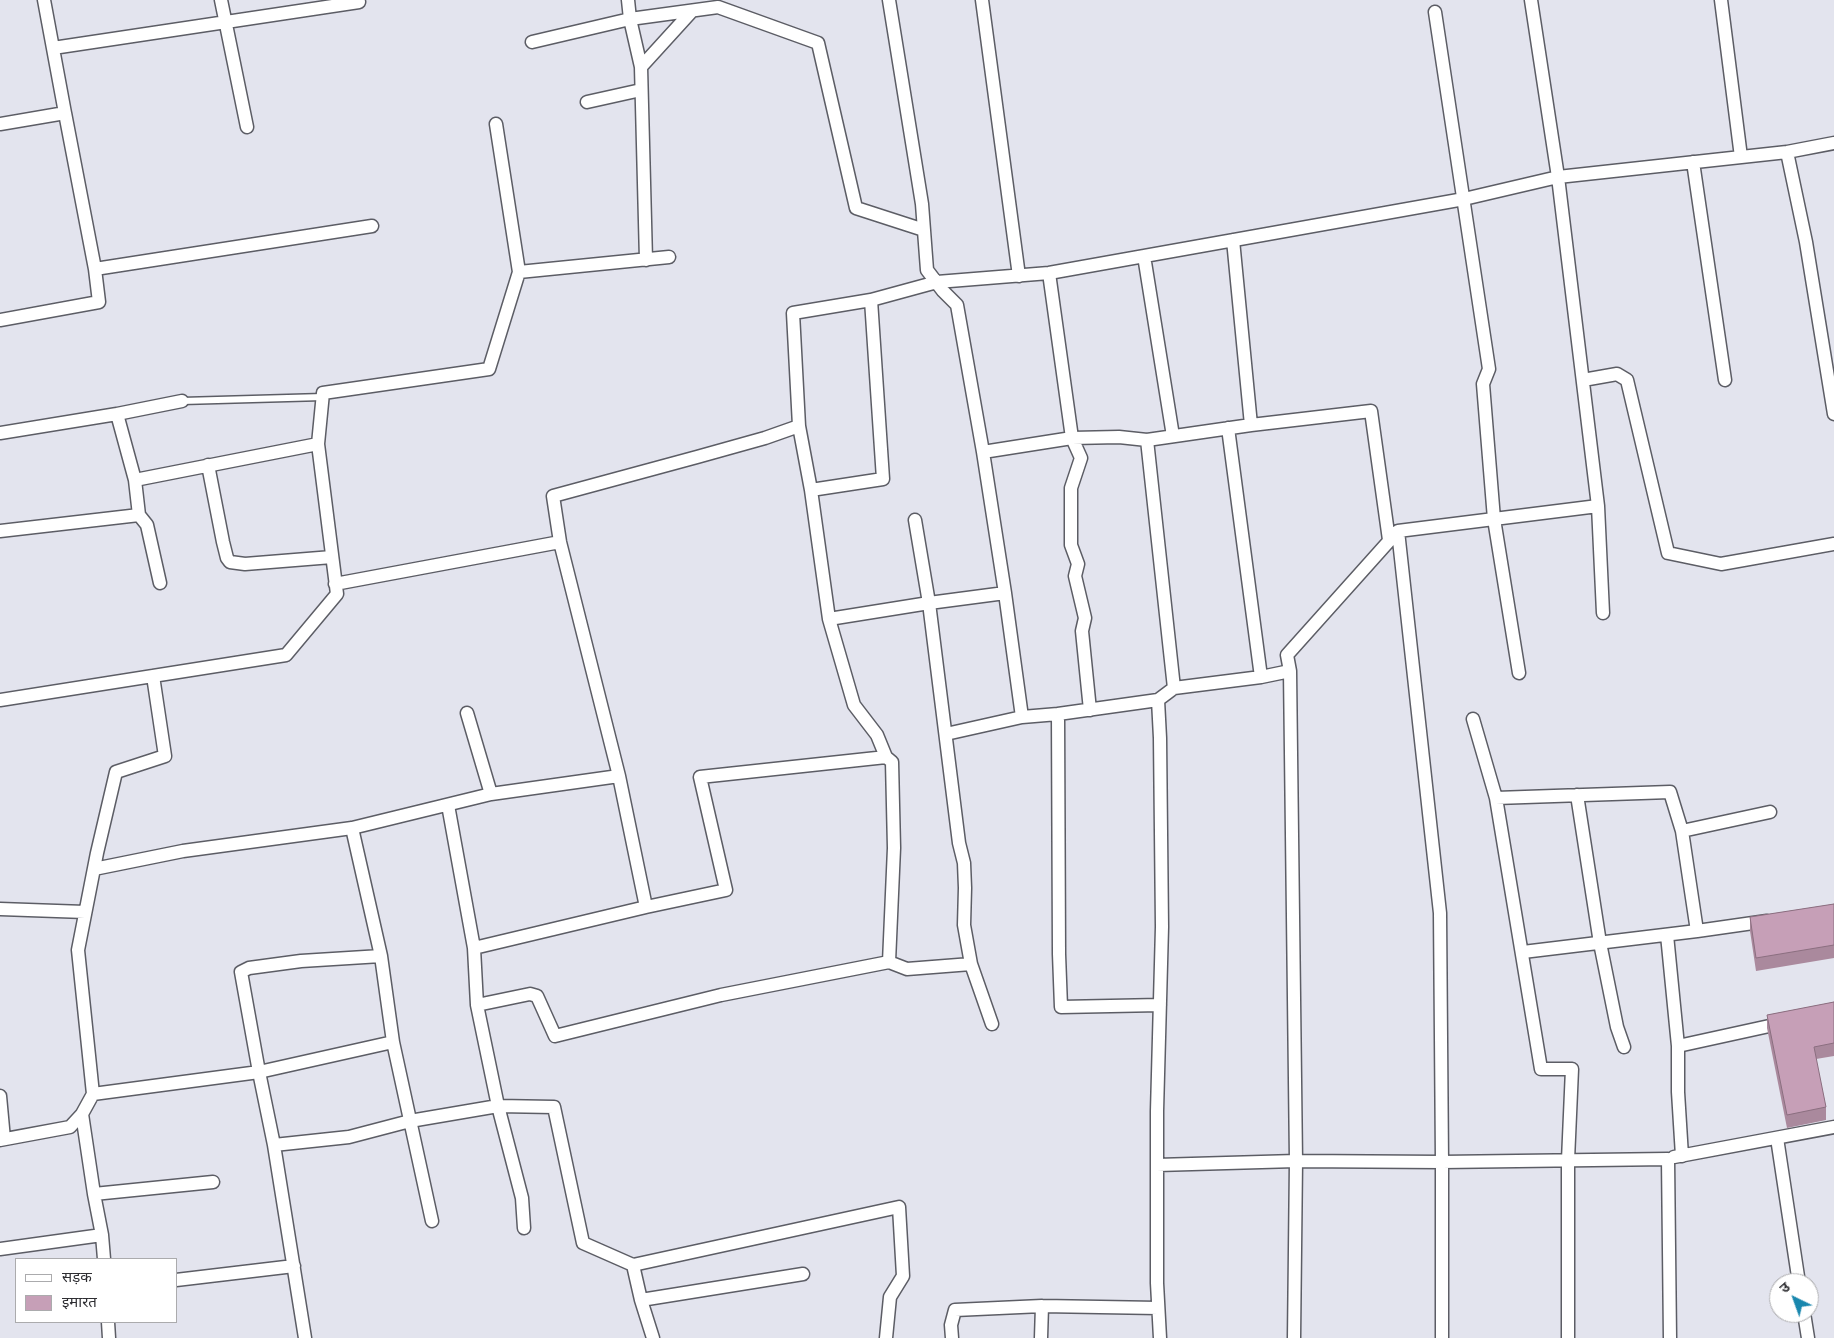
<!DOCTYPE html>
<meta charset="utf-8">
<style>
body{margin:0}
#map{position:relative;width:1834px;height:1338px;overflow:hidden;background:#e3e4ee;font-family:Ubuntu,"Noto Sans Devanagari",sans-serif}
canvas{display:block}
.legend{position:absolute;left:15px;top:1258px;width:162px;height:65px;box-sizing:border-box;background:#fff;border:1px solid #ababad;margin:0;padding:6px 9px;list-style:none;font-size:15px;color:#2e2e32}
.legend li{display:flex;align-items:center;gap:10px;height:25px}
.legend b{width:25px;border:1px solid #ababad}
.north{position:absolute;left:1769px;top:1273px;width:50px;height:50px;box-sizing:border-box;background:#fff;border:1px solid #ababad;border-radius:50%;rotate:318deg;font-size:14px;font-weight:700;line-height:20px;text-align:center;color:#2e2e32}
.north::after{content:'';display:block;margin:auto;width:18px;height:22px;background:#1987ae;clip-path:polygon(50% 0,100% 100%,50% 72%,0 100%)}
</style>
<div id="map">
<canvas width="1834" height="1338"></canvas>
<ul class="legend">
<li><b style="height:6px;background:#fff"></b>सड़क</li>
<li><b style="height:14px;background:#c69fb7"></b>इमारत</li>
</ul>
<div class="north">उ</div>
</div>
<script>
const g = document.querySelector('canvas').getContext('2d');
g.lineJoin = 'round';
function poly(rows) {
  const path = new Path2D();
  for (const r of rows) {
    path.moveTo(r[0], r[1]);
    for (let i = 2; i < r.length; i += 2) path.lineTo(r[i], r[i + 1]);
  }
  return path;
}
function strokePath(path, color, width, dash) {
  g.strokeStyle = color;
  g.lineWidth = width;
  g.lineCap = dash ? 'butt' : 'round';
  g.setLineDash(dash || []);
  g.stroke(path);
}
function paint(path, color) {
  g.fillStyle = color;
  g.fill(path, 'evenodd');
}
const lane = poly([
 [182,401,323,397]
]);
const street = poly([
 [44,0,65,113],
 [221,0,247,127],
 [628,0,630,19,641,67,646,260],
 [889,0,922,204,927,270,943,291,957,305,983,452,1005,593],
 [982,0,1019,276],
 [1721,0,1741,157],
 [1435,12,1489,369,1483,384,1494,519,1519,673],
 [532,42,630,19,718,7,818,43,856,208,924,230],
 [53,48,359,2],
 [641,67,692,11],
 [587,102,641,90],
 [0,124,65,113,95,269,99,302,0,320],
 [496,124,519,272],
 [1787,152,1806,242,1834,414],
 [1693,162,1725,380],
 [1144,256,1173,436],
 [95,269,372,226],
 [1049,273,1072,438,1081,458,1071,488,1071,545,1078,564,1075,576,1085,618,1082,631,1090,710],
 [871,300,937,282,1049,273,1464,199,1558,177,1531,0],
 [1583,380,1617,374,1627,380,1668,553,1721,564,1834,544],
 [117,414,182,401],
 [1251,425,1371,411,1389,540],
 [1228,428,1261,677],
 [0,433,117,414,135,480,318,444,337,594,286,655,0,700],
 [1147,440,1174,688],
 [318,444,323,393,489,369,519,272,669,257],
 [983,452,1072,438,1119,437,1147,440,1251,425,1233,240],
 [208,465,223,542,227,558,230,562,245,564,332,557],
 [135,480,139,515,147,525,160,583],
 [811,490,883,479,871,300,793,313,799,426,811,490,829,619],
 [1598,506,1603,613],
 [915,520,929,603,959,843,964,863,965,888,964,925,971,964,992,1024],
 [0,531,139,515],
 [1398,531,1440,913,1442,1162,1668,1159,1670,1338],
 [335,584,560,542],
 [1158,700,1174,688,1261,677,1290,671],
 [467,713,491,794],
 [1473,719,1496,798],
 [946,734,1022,717],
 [886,757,877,735,854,705,829,619,929,603,1005,593,1022,717,1058,714],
 [619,776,560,542,553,496,697,457,765,438,799,426],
 [1577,795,1600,943,1617,1027,1624,1047],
 [352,828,381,956,393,1042,432,1221],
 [94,869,183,851,352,828,491,794,619,776,646,907,474,948,448,805],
 [0,909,85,912],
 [1767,921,1697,931,1682,831,1770,812],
 [1667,935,1678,1046],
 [474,948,477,1005,498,1106,522,1198,524,1228],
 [1523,952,1697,931],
 [381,956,301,961,249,968,241,972,259,1072,393,1042],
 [889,962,907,969,971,964],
 [477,1005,530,994,537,996,555,1036,721,995,889,962,894,848,892,762,886,757,700,777,726,890,646,907],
 [93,1094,78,950,97,853,116,772,165,756,153,676],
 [0,1096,4,1139],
 [82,1114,94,1194,102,1235,104,1259],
 [1777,1138,1799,1283],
 [0,1140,70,1127,82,1114,93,1094,259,1072,274,1145,305,1338],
 [274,1145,349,1137,410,1121,498,1106,554,1107,583,1243,633,1265,641,1300],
 [1682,1156,1678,1092,1678,1046,1783,1023],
 [1674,1157,1834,1127],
 [1157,1165,1296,1161,1442,1162,1442,1338],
 [94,1194,213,1182],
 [0,1249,102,1235],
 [633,1265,899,1207,903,1276,890,1297,886,1338],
 [176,1280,294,1266],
 [1804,1313,1808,1338],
 [108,1322,109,1338],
 [653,1338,641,1300,803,1274],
 [952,1338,951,1325,955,1310,1042,1306,1158,1308],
 [1041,1338,1042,1306],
 [1160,1338,1157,1283,1157,1111,1162,927,1160,738,1158,700,1058,714,1059,954,1061,1007,1160,1005],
 [1294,1338,1296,1161,1290,671,1287,655,1398,531,1598,506,1558,177,1787,152,1834,143],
 [1568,1338,1568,1160,1572,1069,1541,1069,1496,798,1670,792,1682,831]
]);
strokePath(lane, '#5c5d65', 9);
strokePath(street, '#5c5d65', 15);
strokePath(lane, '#fff', 6);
strokePath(street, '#fff', 12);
paint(poly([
 [1834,904,1834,958,1756,971,1750,931,1750,917],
 [1834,1002,1834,1056,1816,1059,1826,1107,1826,1120,1787,1128,1767,1028,1767,1015]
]), '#aa899d');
const building = poly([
 [1834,904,1834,945,1756,958,1750,917,1834,904],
 [1834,1002,1834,1043,1814,1047,1826,1107,1787,1115,1767,1015,1834,1002]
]);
paint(building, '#c69fb7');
strokePath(building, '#8b6f80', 1);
</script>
